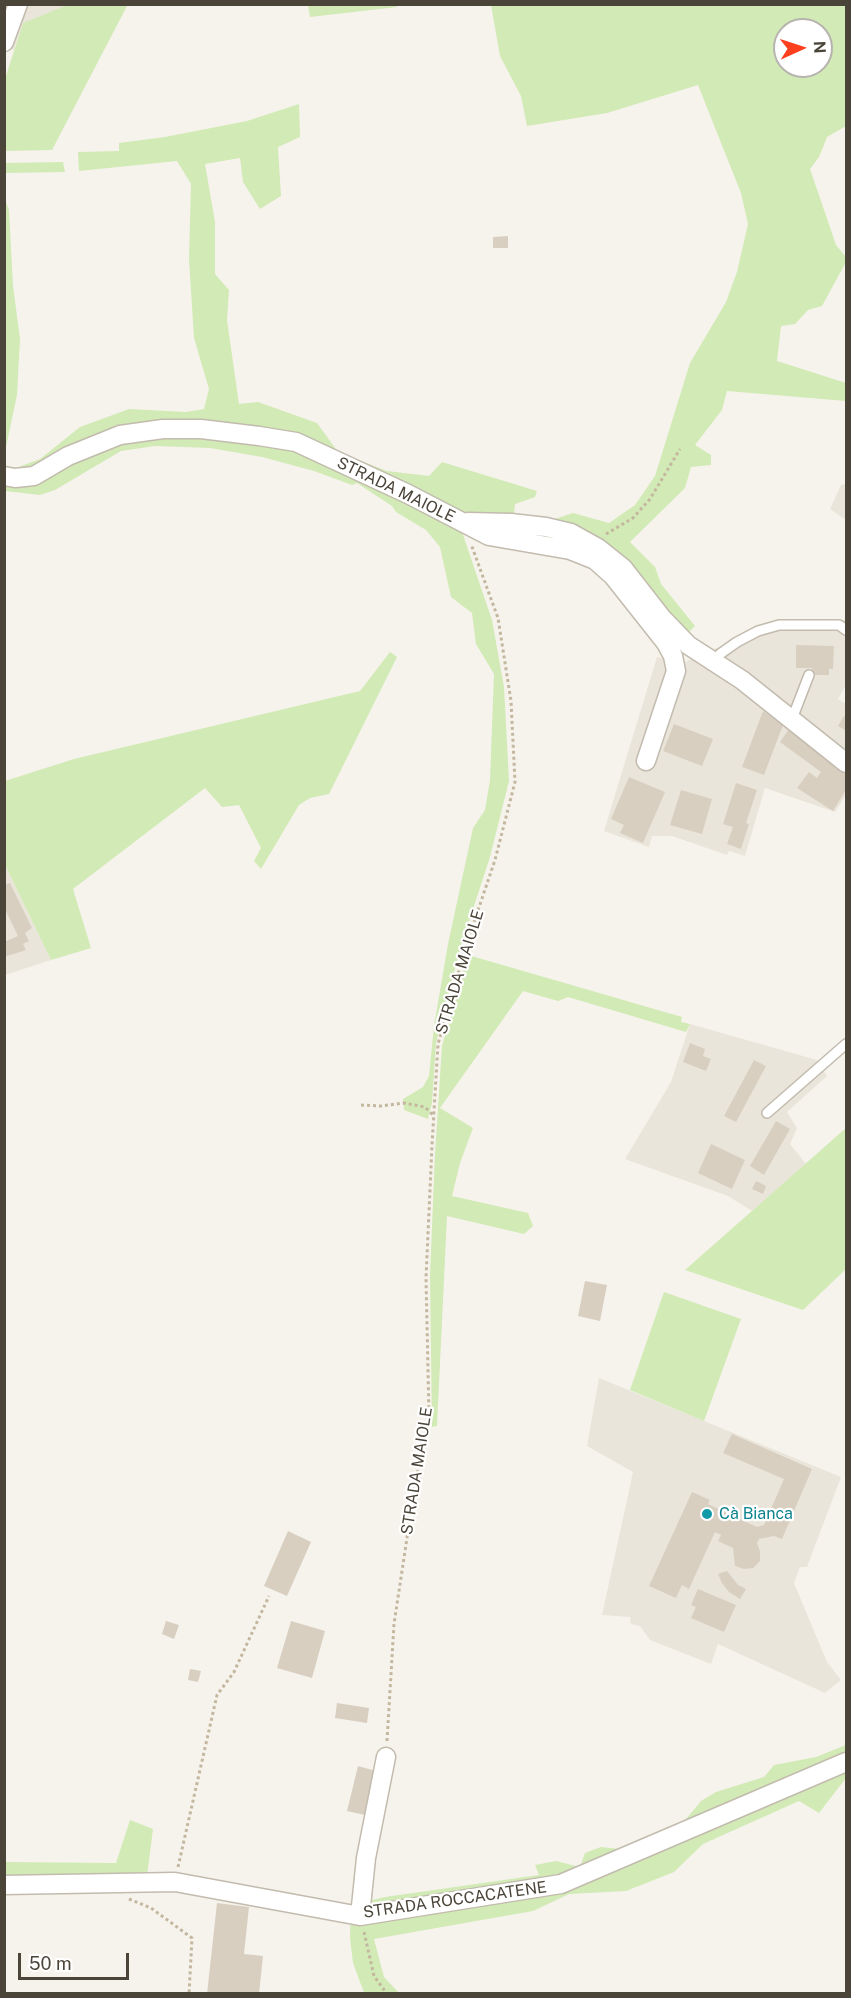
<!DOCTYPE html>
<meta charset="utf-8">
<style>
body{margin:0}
#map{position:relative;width:851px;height:1998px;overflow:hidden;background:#f6f3ec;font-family:"Public Sans",sans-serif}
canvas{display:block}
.frame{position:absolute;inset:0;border:6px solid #4b4439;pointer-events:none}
.north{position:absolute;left:773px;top:18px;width:60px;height:60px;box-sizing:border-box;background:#fff;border:2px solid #b7b4b0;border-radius:50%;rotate:87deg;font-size:16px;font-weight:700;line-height:24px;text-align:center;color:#4b4439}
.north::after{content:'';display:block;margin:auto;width:21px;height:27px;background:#fc3f1d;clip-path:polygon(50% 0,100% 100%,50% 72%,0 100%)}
.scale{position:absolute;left:18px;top:1953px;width:111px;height:27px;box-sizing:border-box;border:3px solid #4b4439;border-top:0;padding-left:8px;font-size:18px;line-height:21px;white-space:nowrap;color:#4b4439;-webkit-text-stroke:4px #fff;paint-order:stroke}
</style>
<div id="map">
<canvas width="851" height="1998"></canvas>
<div class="frame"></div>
<div class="north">N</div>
<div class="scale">50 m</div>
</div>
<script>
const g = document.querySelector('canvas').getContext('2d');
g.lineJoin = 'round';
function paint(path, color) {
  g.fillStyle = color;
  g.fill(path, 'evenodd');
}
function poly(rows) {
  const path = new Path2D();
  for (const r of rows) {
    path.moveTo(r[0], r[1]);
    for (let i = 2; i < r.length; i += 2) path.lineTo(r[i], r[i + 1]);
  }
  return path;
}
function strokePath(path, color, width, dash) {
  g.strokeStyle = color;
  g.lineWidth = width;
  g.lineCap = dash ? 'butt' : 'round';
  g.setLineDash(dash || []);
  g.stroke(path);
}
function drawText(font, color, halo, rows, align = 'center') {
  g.font = font + ' "Public Sans",sans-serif';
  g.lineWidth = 4.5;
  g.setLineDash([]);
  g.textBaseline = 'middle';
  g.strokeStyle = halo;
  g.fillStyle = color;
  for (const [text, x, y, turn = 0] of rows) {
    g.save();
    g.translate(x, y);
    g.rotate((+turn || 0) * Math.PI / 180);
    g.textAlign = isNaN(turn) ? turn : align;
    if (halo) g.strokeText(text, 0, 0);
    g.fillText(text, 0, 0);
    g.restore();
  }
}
paint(poly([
 [6,5,70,5,23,23,14,50,5,47,4,9],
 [846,484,846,520,830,509,841,485],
 [784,620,846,620,846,685,838,699,846,704,846,795,835,812,765,788,745,856,729,851,727,855,672,836,652,836,649,847,604,831,657,657,683,663,707,651,720,647,756,626],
 [6,867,51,960,5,975,4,868],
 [690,1024,817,1060,827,1076,787,1112,797,1128,790,1144,806,1164,752,1211,728,1196,625,1159,671,1082],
 [599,1378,841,1477,807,1567,800,1567,794,1583,827,1662,841,1680,825,1693,718,1644,711,1664,650,1640,640,1626,631,1624,630,1617,602,1615,633,1472,587,1446]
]), '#eae5da');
paint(poly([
 [70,4,130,5,127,6,52,150,5,151,5,79,23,23],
 [396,4,397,7,310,17,308,5],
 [491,5,846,5,846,126,827,137,819,157,810,169,836,245,846,257,846,262,822,306,808,310,795,324,781,326,777,361,846,383,846,401,727,391,722,410,695,445,711,455,711,465,691,467,685,488,630,542,655,567,661,584,695,626,687,634,573,543,490,530,296,438,163,425,34,473,5,474,4,465,16,468,40,459,80,427,129,409,186,412,204,409,209,389,194,338,189,259,191,184,177,161,79,171,78,152,119,151,119,143,165,137,247,121,299,104,300,137,278,147,281,196,260,209,243,182,240,158,205,164,215,222,215,274,229,290,227,320,239,404,258,402,317,423,338,452,387,471,429,476,442,462,537,491,535,497,515,504,514,514,546,522,573,513,609,523,635,505,655,476,690,363,726,302,737,272,748,224,741,193,698,85,607,113,527,126,521,96,500,56],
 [785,30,821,30,821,66,785,66],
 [63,162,65,172,5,173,5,163],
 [5,199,9,210,13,286,20,339,17,395,5,452],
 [164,434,292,447,460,526,492,620,504,687,509,781,490,857,460,949,436,1043,432,1103,428,1119,404,1110,403,1099,423,1087,429,1076,434,1026,448,944,473,828,485,810,490,780,494,674,476,644,472,613,451,597,440,547,426,530,396,512,392,506,357,483,352,485,314,471,262,457,210,448,155,446,121,451,55,490,40,495,5,491,5,481,122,438],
 [390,652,397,657,329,794,310,798,299,805,261,869,254,861,261,848,239,805,222,807,205,788,73,889,91,948,51,960,6,867,5,868,5,781,74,759,360,691],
 [468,955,682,1017,681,1022,690,1024,686,1032,568,997,558,1001,523,991,440,1108,473,1128,460,1163,452,1196,528,1213,533,1226,524,1234,447,1216,437,1426,432,1427,430,1276,435,1154,442,1046],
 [846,1128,846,1269,803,1310,685,1270],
 [664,1292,741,1319,704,1421,630,1390],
 [846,1745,846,1778,819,1813,799,1801,703,1844,674,1872,626,1891,569,1894,533,1911,374,1939,384,1977,399,1993,365,1993,363,1990,353,1963,350,1938,351,1905,385,1897,539,1875,535,1865,556,1861,580,1867,585,1853,601,1847,629,1850,662,1836,687,1818,701,1801,716,1792,764,1777,774,1765,816,1757],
 [130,1820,153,1829,147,1876,5,1881,4,1862,116,1863]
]), '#d2eab5');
paint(poly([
 [508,236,508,248,493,248,493,237],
 [796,645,834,646,833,669,829,669,829,675,812,675,812,668,796,668],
 [763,711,783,725,764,775,742,767],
 [844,716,846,717,846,731,838,726],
 [674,724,713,739,702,766,663,751],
 [789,729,838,764,846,776,846,790,833,811,797,788,809,772,817,778,821,772,780,742],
 [629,777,665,792,643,843,620,833,624,825,611,819],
 [736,783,757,790,746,823,749,824,741,849,727,844,733,827,723,824],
 [681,790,712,799,702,834,670,825],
 [4,881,6,884,10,883,32,928,25,933,29,941,23,944,26,950,4,957,4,942,18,936,4,907],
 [690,1043,705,1049,703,1056,711,1059,706,1071,683,1062],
 [754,1060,766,1066,736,1122,724,1116],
 [776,1121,790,1129,764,1175,750,1166],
 [711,1144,745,1160,732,1189,698,1173],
 [756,1181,766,1186,763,1194,752,1189],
 [585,1281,607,1285,600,1321,578,1316],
 [732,1434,812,1469,782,1539,774,1536,759,1539,757,1543,760,1551,760,1561,753,1568,744,1569,735,1566,733,1548,718,1541,721,1535,715,1532,689,1589,682,1585,676,1598,649,1586,692,1492,710,1500,708,1504,757,1527,764,1525,784,1479,723,1453],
 [288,1531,311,1542,287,1596,264,1586],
 [727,1571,738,1585,746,1589,740,1599,729,1592,722,1583,718,1574],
 [698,1589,736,1605,724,1632,691,1618,696,1607,691,1605],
 [166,1621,179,1625,174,1639,162,1634],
 [291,1621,325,1631,312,1678,277,1668],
 [190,1669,201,1671,198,1682,188,1680],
 [337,1703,369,1708,367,1723,335,1718],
 [358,1766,376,1771,365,1815,347,1811],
 [217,1903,249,1907,244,1954,263,1956,259,1994,207,1994]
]), '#d8cfc1');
const service = poly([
 [714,662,720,654,737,642,758,631,779,625,839,625,846,630],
 [792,719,809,675],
 [767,1113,846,1044]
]);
const minor = poly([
 [4,42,18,4],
 [4,476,15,478,34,476,68,456,120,435,163,429,201,429,259,436,296,442,408,494,489,536,570,550,595,560,613,576,666,643,673,656,676,671,646,761],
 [468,522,511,523,546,527,571,533,598,548,623,568,662,618,688,645,742,680,846,763],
 [4,1885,175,1882,360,1916,561,1884,846,1762],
 [360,1916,366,1858,386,1757]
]);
strokePath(service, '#c2bbae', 12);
strokePath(minor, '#c2bbae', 21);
strokePath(poly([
 [606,534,633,518,650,499,680,449],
 [361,1105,381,1106,404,1103,425,1107,434,1116],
 [387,1741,394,1624,415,1485,429,1416,426,1278,432,1145,438,1044,466,946,495,860,515,782,511,701,498,618,471,544],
 [178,1867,217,1695,234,1672,269,1596],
 [129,1899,151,1908,192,1938,189,1994],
 [364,1932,374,1976,387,1994]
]), '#c4b79f', 3, [3, 3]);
strokePath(service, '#fff', 9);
strokePath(minor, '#fff', 18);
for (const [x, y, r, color] of [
 [707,1514,6,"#0f9aa8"]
]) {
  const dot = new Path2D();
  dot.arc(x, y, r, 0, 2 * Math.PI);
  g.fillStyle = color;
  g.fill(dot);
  strokePath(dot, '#fff', 2);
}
drawText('16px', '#4b4439', '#fff', [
 ["STRADA MAIOLE",396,490,26],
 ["STRADA MAIOLE",460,972,-73],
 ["STRADA MAIOLE",417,1471,-81],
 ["STRADA ROCCACATENE",455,1900,-8]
]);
drawText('16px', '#0d838f', '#fff', [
 ["Cà Bianca",719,1514]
], 'left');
</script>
